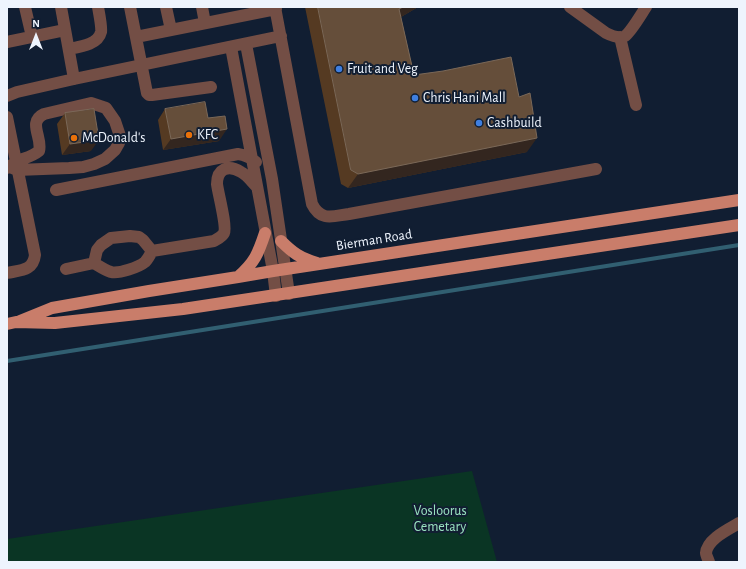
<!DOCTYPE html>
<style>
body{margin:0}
#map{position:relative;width:746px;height:569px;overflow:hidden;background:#111e32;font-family:"Alegreya Sans",sans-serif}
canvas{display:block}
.frame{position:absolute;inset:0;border:8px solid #eef4fd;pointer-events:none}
.north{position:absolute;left:16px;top:16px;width:40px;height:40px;-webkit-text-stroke:3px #111e32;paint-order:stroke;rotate:0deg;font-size:11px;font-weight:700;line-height:16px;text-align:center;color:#eef4fd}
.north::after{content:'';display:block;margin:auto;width:14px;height:18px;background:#eef4fd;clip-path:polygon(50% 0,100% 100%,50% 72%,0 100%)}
</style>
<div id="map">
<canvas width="746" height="569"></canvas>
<div class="frame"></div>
<div class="north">N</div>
</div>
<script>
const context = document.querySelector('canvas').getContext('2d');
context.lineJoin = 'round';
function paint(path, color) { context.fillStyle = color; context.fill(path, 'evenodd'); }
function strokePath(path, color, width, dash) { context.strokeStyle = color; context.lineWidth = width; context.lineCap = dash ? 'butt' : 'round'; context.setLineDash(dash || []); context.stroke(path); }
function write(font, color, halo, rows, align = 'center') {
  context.font = font + ' "Alegreya Sans",sans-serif'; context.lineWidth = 4; context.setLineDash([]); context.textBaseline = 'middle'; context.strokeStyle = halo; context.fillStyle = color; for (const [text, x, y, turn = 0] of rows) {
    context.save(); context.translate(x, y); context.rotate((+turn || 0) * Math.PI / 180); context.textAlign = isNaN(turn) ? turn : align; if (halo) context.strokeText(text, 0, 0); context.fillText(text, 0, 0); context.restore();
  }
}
paint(new Path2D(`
 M 472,471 L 497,562 L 7,562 L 7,539 Z`), '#0a3524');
strokePath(new Path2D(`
 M 7,361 L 739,245`), '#315f71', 4);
strokePath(new Path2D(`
 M 25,7 L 32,37
 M 61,7 L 74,79
 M 130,7 L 147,93 L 149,95 L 152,95 L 211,87
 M 166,7 L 171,30
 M 202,7 L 205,23
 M 275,7 L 312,204 C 321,222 333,216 349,214 L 596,169
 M 570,7 L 606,33 C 612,36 619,39 625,36 C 631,32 642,13 646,7
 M 136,37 L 276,9
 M 620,37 L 636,105
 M 7,42 L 65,30
 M 246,44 L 272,179 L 289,294
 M 231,47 L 273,271 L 276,296
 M 69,49 C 79,47 98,45 101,32 C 102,27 99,13 98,7
 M 7,96 L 17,92 L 74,79 L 281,36
 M 7,117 L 35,255 C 33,271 21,270 7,273
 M 7,168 C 11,166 14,163 18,161 C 25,158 33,156 39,151 C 43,138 27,122 44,114 L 91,103 L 106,108 L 115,121 L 120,136 L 119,143 L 115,150 L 105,159 L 94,164 L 83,167 L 69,168 L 17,170 L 10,167
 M 56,190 L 238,154 C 246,155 250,157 256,162
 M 94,263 C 99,266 105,270 111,272 C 119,274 139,267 145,262 C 148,259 150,255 152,251
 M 66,269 L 94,263 L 97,250 L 101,245 L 111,238 L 130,236 L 139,237 L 143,240 L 152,251 L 214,241 C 217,239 222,237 224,233 C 227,226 218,193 217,184 C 217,169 228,164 241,172 C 247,175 252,182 257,187
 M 709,562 C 708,559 706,555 706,553 C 707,539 729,529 739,523`), '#734e45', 12);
strokePath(new Path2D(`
 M 281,241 C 293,253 300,258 317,263
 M 238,277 C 255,262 258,254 265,233
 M 20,321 L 52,308 L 149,291 L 238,277 L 273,271 L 739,200
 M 7,324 L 16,322 L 55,323 L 183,309 L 739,225`), '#c97d6a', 12);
paint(new Path2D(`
 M 305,7 L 418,7 L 401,17 L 414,75 L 527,152 L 348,188 L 341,184 Z
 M 165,109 L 208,118 L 219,141 L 163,150 L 158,120 Z
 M 65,113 L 91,151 L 62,155 L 57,124 Z`), '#553a22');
paint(new Path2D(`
 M 403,7 L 418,7 L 389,24 L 399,9 Z
 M 227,129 L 219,141 L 163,150 L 171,139 Z
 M 537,138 L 527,152 L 348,188 L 358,174 Z
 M 99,140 L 91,151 L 62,155 L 70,144 Z`), '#33261f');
const building = new Path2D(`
 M 318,7 L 403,7 L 399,9 L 414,75 L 443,71 L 511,57 L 519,97 L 530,93 L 537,138 L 358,174 L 351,170 Z
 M 205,102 L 208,118 L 225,116 L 227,129 L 171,139 L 165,109 Z
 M 94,109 L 99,140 L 70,144 L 65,113 Z`);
paint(building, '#654e3a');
strokePath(building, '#7a6858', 1);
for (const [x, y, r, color] of [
 [339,69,4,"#3f7fe0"],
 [415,98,4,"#3f7fe0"],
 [479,123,4,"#3f7fe0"],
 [189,135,4,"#e8710a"],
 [74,138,4,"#e8710a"]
]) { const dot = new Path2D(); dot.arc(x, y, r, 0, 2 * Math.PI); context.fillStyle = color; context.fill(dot); strokePath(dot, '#111e32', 1.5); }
write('14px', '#eef4fd', '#111e32', [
 ["Fruit and Veg",347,69],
 ["Chris Hani Mall",423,98],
 ["Cashbuild",487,123],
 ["KFC",197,135],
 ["McDonald's",82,138]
], 'left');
write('14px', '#eef4fd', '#111e32', [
 ["Bierman Road",374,240,-9]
]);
write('14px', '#9ae3c0', '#111e32', [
 ["Vosloorus",440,511],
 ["Cemetary",440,527]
]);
</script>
